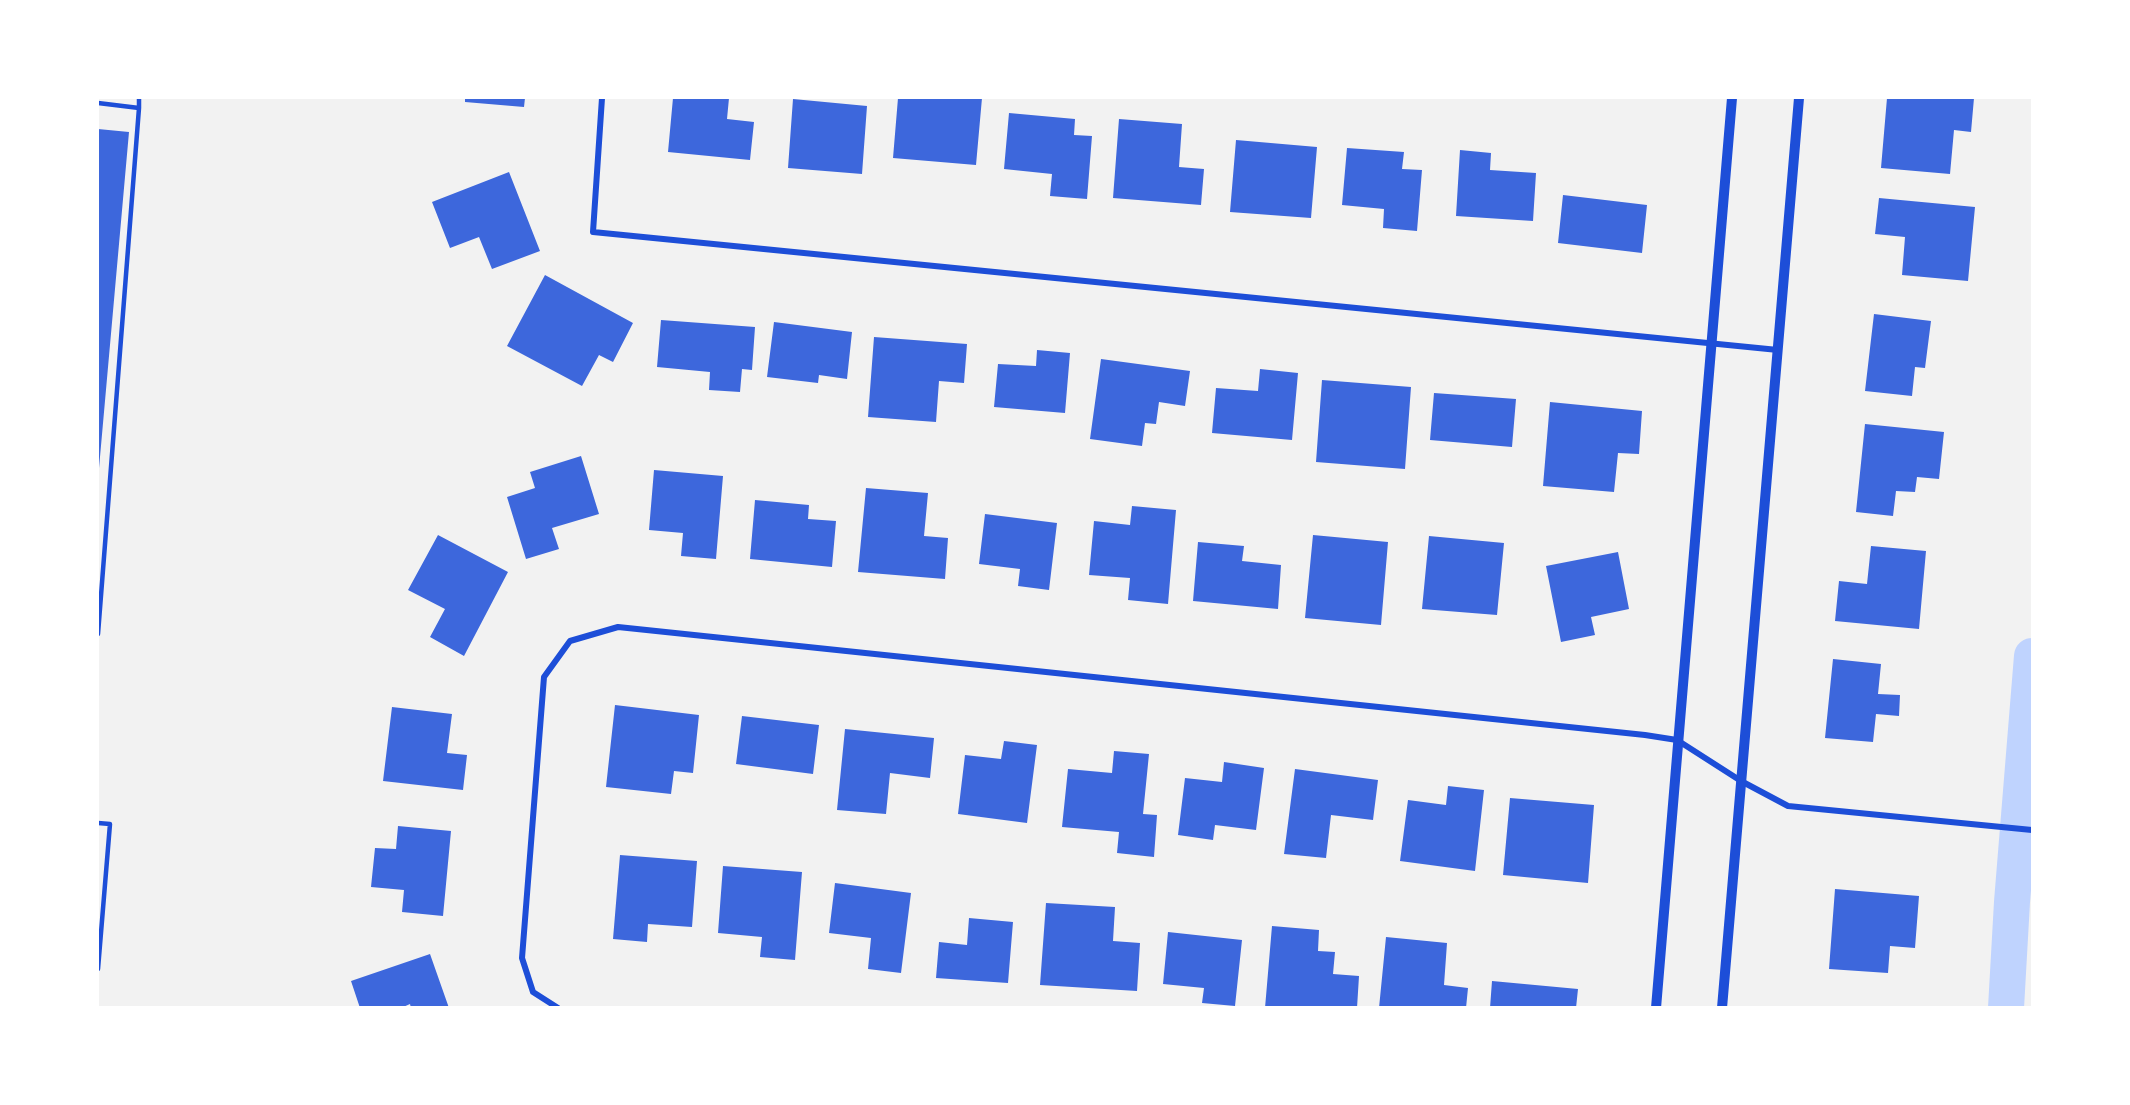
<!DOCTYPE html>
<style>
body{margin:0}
#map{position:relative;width:2130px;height:1105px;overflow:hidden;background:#f2f2f2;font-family:Raleway,sans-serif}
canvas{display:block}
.frame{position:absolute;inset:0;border:99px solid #fff;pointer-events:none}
</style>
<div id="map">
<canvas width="2130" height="1105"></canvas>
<div class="frame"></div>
</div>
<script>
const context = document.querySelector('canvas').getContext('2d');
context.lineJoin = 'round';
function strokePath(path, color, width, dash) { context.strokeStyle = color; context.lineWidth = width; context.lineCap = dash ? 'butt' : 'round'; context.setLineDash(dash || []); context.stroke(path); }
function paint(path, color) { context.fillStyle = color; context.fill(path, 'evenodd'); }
strokePath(new Path2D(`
 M 2006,1008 L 2012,902 L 2032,656`), '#bfd3fe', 36);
paint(new Path2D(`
 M 465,98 L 525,98 L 524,107 L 465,102 Z
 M 673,98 L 729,98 L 727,119 L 754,122 L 750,160 L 668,152 Z
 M 898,98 L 982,98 L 976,165 L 893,158 Z
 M 1887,98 L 1974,98 L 1971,132 L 1954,130 L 1950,174 L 1881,168 Z
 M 793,99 L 867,106 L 862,174 L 788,168 Z
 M 1009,113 L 1075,119 L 1074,135 L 1092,136 L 1087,199 L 1050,196 L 1052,174 L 1004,169 Z
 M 1119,119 L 1182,124 L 1179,167 L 1204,169 L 1201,205 L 1113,198 Z
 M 98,129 L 129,132 L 99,468 L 98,468 Z
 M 1236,140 L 1317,147 L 1311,218 L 1230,212 Z
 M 1347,148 L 1404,152 L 1402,169 L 1422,170 L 1417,231 L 1383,228 L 1384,209 L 1342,205 Z
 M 1460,150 L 1491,153 L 1490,170 L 1536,173 L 1533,221 L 1456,216 Z
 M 509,172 L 540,251 L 492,269 L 479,237 L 450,248 L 432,202 Z
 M 1563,195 L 1647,205 L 1642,253 L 1558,243 Z
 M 1879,198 L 1975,207 L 1968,281 L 1902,275 L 1905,237 L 1875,234 Z
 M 545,275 L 633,323 L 613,362 L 599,355 L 582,386 L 507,346 Z
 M 1874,314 L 1931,321 L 1925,368 L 1915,367 L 1912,396 L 1865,391 Z
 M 661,320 L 755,327 L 752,370 L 742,369 L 740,392 L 709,390 L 710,372 L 657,367 Z
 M 774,322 L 852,332 L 847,379 L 819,375 L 818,383 L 767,377 Z
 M 874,337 L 967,344 L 964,383 L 939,381 L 936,422 L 868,417 Z
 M 1037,350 L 1070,353 L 1065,413 L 994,407 L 998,364 L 1036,366 Z
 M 1101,359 L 1190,371 L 1185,406 L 1159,402 L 1156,424 L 1145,423 L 1142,446 L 1090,439 Z
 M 1260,369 L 1298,373 L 1292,440 L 1212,433 L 1216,388 L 1258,391 Z
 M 1322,380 L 1411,387 L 1405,469 L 1316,462 Z
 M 1434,393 L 1516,399 L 1512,447 L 1430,440 Z
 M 1550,402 L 1642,411 L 1639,454 L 1618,453 L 1614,492 L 1543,486 Z
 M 1865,424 L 1944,432 L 1939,479 L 1917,477 L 1915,492 L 1896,491 L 1893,516 L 1856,512 Z
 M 581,456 L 599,514 L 552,528 L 559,549 L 526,559 L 507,497 L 535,488 L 530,472 Z
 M 654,470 L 723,476 L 716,559 L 681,556 L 683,533 L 649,530 Z
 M 866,488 L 928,493 L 924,536 L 948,538 L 945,579 L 858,572 Z
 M 755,500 L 809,505 L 808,519 L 836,521 L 832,567 L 750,559 Z
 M 1132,506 L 1176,510 L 1168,604 L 1128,600 L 1130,578 L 1089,575 L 1094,521 L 1130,525 Z
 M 985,514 L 1057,523 L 1049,590 L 1018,586 L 1020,569 L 979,564 Z
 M 438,535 L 508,572 L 464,656 L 430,637 L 445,609 L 408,590 Z
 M 1313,535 L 1388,542 L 1381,625 L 1305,618 Z
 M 1429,536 L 1504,543 L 1497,615 L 1422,609 Z
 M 1198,542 L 1244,546 L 1242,561 L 1281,565 L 1278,609 L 1193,601 Z
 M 1871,546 L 1926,551 L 1919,629 L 1835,621 L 1839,581 L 1867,584 Z
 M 1618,552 L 1629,609 L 1591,617 L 1595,635 L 1561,642 L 1546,566 Z
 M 1833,659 L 1881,664 L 1878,694 L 1900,695 L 1899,716 L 1876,714 L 1873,742 L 1825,738 Z
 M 615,705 L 699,715 L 693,773 L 674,771 L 671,794 L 606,787 Z
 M 392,707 L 452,714 L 447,753 L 467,755 L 463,790 L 383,781 Z
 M 742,716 L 819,725 L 813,774 L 736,764 Z
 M 845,729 L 934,738 L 930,778 L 890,773 L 886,814 L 837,810 Z
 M 1004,741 L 1037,745 L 1027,823 L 958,814 L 965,755 L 1001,759 Z
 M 1114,751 L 1149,754 L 1143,814 L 1157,815 L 1154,857 L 1117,853 L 1119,832 L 1062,827 L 1068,769 L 1112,773 Z
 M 1224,762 L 1264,768 L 1256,830 L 1215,825 L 1213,840 L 1178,835 L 1185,778 L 1222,782 Z
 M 1295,769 L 1378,780 L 1373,820 L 1331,815 L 1326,858 L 1284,854 Z
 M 1448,786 L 1484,790 L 1475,871 L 1400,861 L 1408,800 L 1446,805 Z
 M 1510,798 L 1594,805 L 1588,883 L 1503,875 Z
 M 398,826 L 451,831 L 443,916 L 402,912 L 404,890 L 371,887 L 375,848 L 396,849 Z
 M 620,855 L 697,861 L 692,927 L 648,924 L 647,942 L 613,939 Z
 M 723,866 L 802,872 L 795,960 L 760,957 L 762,937 L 718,933 Z
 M 835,883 L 911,893 L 901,973 L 868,969 L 871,938 L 829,933 Z
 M 1835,889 L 1919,896 L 1915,948 L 1890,946 L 1888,973 L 1829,969 Z
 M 1046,903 L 1115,907 L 1113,941 L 1140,943 L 1137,991 L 1040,985 Z
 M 969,918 L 1013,922 L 1008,983 L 936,978 L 939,942 L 967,945 Z
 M 1272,926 L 1319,930 L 1318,951 L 1335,952 L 1333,974 L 1359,976 L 1357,1008 L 1265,1008 Z
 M 1168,932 L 1242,940 L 1235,1006 L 1202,1003 L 1204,988 L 1163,984 Z
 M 1386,937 L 1447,943 L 1444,985 L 1468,988 L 1466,1008 L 1379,1008 Z
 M 430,954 L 449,1008 L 411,1008 L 410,1004 L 401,1008 L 360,1008 L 351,981 Z
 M 1492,981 L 1578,989 L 1576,1008 L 1490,1008 Z`), '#3d67dc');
strokePath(new Path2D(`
 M 98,103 L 139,108 L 139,98
 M 98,634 L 139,108
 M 98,823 L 110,824 L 98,969`), '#1d4ed8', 4.5);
strokePath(new Path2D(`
 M 602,98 L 593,232 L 1778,350
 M 558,1008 L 533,992 L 522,958 L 544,677 L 570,641 L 618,627 L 1645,735 L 1677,740 L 1741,781 L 1788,806 L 2032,830`), '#1d4ed8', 6);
strokePath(new Path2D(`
 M 1656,1008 L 1732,98
 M 1722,1008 L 1799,98`), '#1d4ed8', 10);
</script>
